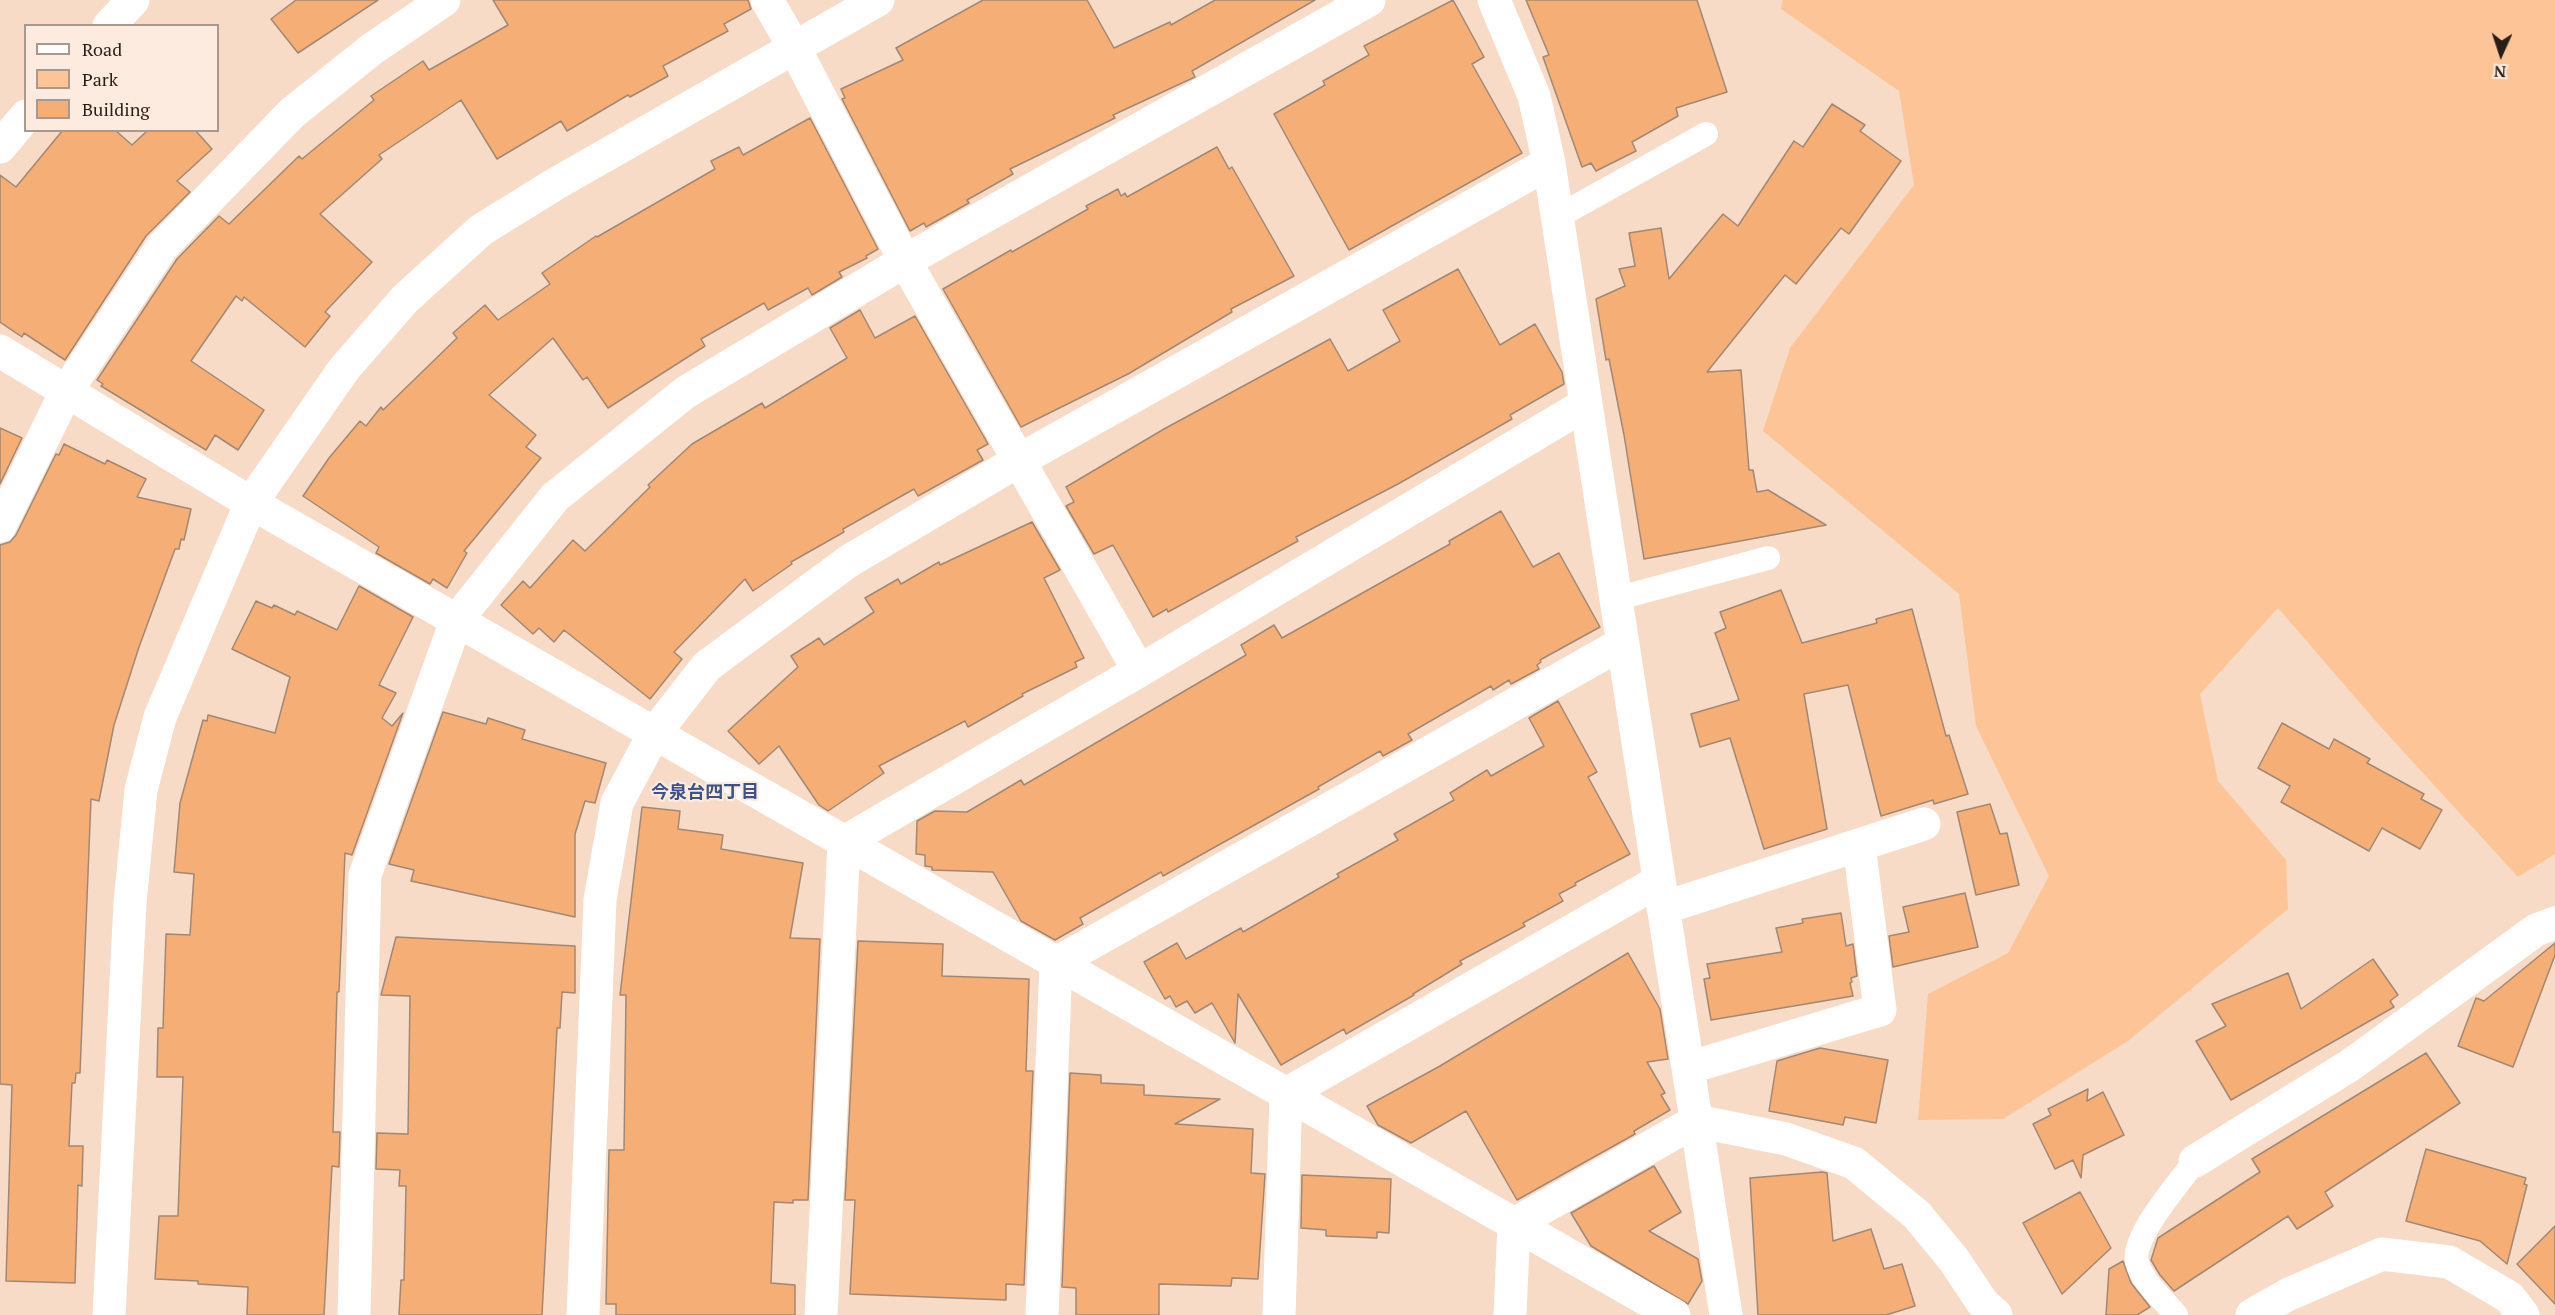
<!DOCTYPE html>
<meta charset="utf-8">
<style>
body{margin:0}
#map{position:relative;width:2555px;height:1315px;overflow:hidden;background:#f7dbc6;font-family:"PT Serif",serif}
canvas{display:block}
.legend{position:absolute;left:24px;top:24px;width:195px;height:108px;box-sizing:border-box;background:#fcebde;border:2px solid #a7998e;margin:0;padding:8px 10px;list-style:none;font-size:18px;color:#281e16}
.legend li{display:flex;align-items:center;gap:12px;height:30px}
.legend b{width:30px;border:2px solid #a7998e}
.north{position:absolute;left:2471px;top:24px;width:60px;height:60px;-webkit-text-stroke:4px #fcebde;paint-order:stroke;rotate:183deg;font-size:16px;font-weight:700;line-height:24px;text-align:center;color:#281e16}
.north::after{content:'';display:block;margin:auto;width:21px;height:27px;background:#281e16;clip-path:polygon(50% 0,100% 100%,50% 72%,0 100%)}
</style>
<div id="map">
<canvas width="2555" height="1315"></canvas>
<ul class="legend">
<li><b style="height:8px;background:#fff"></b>Road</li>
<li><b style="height:16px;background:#fdc498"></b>Park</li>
<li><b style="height:16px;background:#f5ae75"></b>Building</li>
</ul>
<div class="north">N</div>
</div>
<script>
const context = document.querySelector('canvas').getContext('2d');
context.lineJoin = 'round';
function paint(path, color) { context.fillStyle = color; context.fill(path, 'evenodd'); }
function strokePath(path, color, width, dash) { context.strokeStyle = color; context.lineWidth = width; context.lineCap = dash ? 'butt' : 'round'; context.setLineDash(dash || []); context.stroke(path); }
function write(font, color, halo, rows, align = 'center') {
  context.font = font + ' "PT Serif","Noto Sans JP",serif'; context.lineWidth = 4.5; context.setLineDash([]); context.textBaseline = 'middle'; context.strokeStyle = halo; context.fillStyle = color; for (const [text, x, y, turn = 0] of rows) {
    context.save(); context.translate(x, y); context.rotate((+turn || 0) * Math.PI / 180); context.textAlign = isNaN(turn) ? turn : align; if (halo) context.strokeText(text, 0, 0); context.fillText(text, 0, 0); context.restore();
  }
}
paint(new Path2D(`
 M 1783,0 L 2555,0 L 2555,854 L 2518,877 L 2380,726 L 2278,608 L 2200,694 L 2218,781 L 2286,860 L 2288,909 L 2128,1041 L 2003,1119 L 1918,1120 L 1928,994 L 2008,953 L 2049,876 L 1976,726 L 1959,594 L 1763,431 L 1790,348 L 1914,185 L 1899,91 L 1781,9 Z`), '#fdc498');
const building = new Path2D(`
 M 296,0 L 378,0 L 298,53 L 271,19 Z
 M 493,0 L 748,0 L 751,9 L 724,24 L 728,31 L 663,66 L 668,76 L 630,97 L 628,95 L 567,131 L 561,121 L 497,159 L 461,100 L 379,155 L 382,159 L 320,214 L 372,262 L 325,312 L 330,316 L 305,347 L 244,297 L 242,301 L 236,296 L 191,361 L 264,410 L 238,450 L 215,435 L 206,450 L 101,386 L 103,384 L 97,380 L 177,259 L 219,216 L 229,224 L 299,156 L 302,159 L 374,100 L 371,96 L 423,61 L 429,70 L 508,25 Z
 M 983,0 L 1087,0 L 1114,48 L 1170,22 L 1171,25 L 1215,0 L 1315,0 L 1192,71 L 1195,77 L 1113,115 L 1115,118 L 1010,169 L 1013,174 L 967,200 L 969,203 L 926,227 L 924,223 L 910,231 L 842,99 L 845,98 L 841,89 L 903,60 L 896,48 Z
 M 1453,0 L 1484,57 L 1472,64 L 1522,153 L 1349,250 L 1274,114 L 1325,85 L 1323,81 L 1369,55 L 1364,46 Z
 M 1526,0 L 1697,0 L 1727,92 L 1676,108 L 1678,116 L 1632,142 L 1636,151 L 1596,171 L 1591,163 L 1582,167 L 1543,57 L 1549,55 Z
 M 1832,104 L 1865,125 L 1860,131 L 1901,161 L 1849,234 L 1841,228 L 1796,284 L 1785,275 L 1707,372 L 1741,370 L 1749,470 L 1753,470 L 1757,492 L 1768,490 L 1826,525 L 1644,559 L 1624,435 L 1609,359 L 1606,360 L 1596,299 L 1625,286 L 1619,269 L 1635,266 L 1629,233 L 1661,228 L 1669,279 L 1723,214 L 1738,226 L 1794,141 L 1803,147 Z
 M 810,118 L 878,249 L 866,256 L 867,258 L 839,272 L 842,277 L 812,295 L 808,288 L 768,310 L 764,303 L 701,339 L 705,346 L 608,408 L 587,377 L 583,380 L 553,338 L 489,395 L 536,435 L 526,447 L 541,458 L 464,551 L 467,553 L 447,588 L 433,579 L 430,584 L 376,553 L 379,547 L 303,496 L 329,458 L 360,421 L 366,426 L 381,407 L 383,410 L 457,338 L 453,333 L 485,305 L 498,320 L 550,284 L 542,273 L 596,236 L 597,237 L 715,169 L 711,161 L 739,147 L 743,155 Z
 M 63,130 L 115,130 L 132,145 L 148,130 L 195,130 L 212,149 L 177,181 L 190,192 L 146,236 L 65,360 L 24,333 L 22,337 L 0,322 L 0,175 L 16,187 Z
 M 1217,147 L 1229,169 L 1232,167 L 1294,276 L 1231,309 L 1232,312 L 1128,374 L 1021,427 L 943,289 L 1011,250 L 1012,252 L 1088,209 L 1086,206 L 1118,189 L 1121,196 L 1125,193 L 1127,197 Z
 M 1458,269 L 1500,345 L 1535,324 L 1562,372 L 1564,384 L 1510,415 L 1512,419 L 1398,484 L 1296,537 L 1298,541 L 1168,612 L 1167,609 L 1153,617 L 1113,545 L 1094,554 L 1066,506 L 1074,502 L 1066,487 L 1164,429 L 1330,339 L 1348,371 L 1400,341 L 1383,310 Z
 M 860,310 L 875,338 L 915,316 L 988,444 L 977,450 L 983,460 L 918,496 L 914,489 L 843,529 L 844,532 L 791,562 L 792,564 L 753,591 L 745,579 L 674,652 L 682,659 L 650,699 L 564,630 L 554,642 L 539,628 L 533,634 L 501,605 L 523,581 L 530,588 L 573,540 L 585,551 L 650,487 L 648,485 L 692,444 L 762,403 L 765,408 L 847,358 L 830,328 Z
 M 0,428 L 22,438 L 0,484 Z
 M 64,444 L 105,464 L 107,460 L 146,479 L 137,497 L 191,509 L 184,540 L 181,539 L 179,549 L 175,549 L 139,647 L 114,725 L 99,801 L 91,799 L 80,1073 L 76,1073 L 75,1083 L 72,1083 L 69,1146 L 83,1146 L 82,1186 L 78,1185 L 75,1283 L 6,1281 L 12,1085 L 0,1084 L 0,545 L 10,542 L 16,535 L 56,454 L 59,455 Z
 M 1501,511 L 1533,567 L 1559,553 L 1600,627 L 1540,660 L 1541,662 L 1537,665 L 1539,669 L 1511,684 L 1509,680 L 1493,690 L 1491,686 L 1408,734 L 1412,740 L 1383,756 L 1380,751 L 1318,787 L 1319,789 L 1163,876 L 1161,872 L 1080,918 L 1083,924 L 1055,940 L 1021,921 L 993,872 L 932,870 L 932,867 L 925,866 L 925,855 L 916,854 L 917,821 L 935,811 L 967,812 L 1021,780 L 1024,785 L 1246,655 L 1241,645 L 1274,625 L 1282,638 L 1450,544 L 1449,541 Z
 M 1032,522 L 1060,570 L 1044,578 L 1084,658 L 1075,662 L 1077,667 L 1022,694 L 1023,696 L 968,727 L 965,721 L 879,766 L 884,773 L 828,811 L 819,805 L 779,746 L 759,764 L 728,731 L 798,667 L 791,656 L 819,638 L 824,645 L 874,612 L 865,598 L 898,579 L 901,584 L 939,562 L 940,565 Z
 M 359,586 L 413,617 L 379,685 L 396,693 L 382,718 L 392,726 L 403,713 L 352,855 L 345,853 L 339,992 L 337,992 L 333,1132 L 340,1132 L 339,1167 L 332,1166 L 324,1315 L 247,1315 L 248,1287 L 198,1284 L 198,1281 L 155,1279 L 159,1216 L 178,1216 L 183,1077 L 157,1077 L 158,1028 L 163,1028 L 166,934 L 190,935 L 194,874 L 174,872 L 180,803 L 203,720 L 207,721 L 208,715 L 275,733 L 290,677 L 232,649 L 256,601 L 272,608 L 274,605 L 295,615 L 297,611 L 337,630 Z
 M 1781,590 L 1802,643 L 1877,623 L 1876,619 L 1912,609 L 1946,736 L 1949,735 L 1968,794 L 1934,804 L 1933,800 L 1881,816 L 1848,685 L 1804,694 L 1827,829 L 1764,849 L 1730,738 L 1700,747 L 1691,714 L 1739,700 L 1715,633 L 1726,628 L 1720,612 Z
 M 1558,701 L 1597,772 L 1588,777 L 1630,854 L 1575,883 L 1576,885 L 1559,894 L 1563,901 L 1523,923 L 1525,926 L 1460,961 L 1462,964 L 1413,994 L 1414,995 L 1346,1034 L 1344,1029 L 1281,1065 L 1238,994 L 1235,1043 L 1212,1003 L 1195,1013 L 1187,1001 L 1176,1007 L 1170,996 L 1165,999 L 1144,962 L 1177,943 L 1186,959 L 1241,928 L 1243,932 L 1339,877 L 1337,874 L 1398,840 L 1394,834 L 1454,800 L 1450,793 L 1487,770 L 1491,776 L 1544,746 L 1529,718 Z
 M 443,712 L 486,724 L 488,718 L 525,730 L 522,739 L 606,763 L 595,803 L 585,801 L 575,834 L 575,917 L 411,881 L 414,870 L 389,864 Z
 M 2282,723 L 2329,749 L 2334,739 L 2370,759 L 2367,763 L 2424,794 L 2421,799 L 2442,810 L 2420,849 L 2382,828 L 2369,851 L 2281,802 L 2290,786 L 2258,768 Z
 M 1990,804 L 2000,834 L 2007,833 L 2019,885 L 1976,895 L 1957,812 Z
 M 642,807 L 680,811 L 678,829 L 723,835 L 721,849 L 803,863 L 790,938 L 820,939 L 808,1200 L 793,1200 L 793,1203 L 774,1202 L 771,1283 L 795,1285 L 795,1315 L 616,1315 L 616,1304 L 606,1304 L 609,1150 L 624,1150 L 626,995 L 620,995 Z
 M 1965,893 L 1978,947 L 1893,967 L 1889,936 L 1909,932 L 1903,907 Z
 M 1841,913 L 1846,946 L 1853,944 L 1857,976 L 1851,978 L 1852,982 L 1850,983 L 1853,996 L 1711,1020 L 1704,979 L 1710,978 L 1707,964 L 1782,952 L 1776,928 L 1803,923 L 1802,919 Z
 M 396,937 L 575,946 L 575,993 L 562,992 L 560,1028 L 557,1028 L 542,1315 L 399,1315 L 401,1280 L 404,1280 L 406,1186 L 399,1186 L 400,1170 L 376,1169 L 377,1133 L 408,1134 L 410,996 L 381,995 Z
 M 858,941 L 943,944 L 942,976 L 1029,979 L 1026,1071 L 1033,1071 L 1024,1285 L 1006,1284 L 1006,1300 L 850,1294 L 855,1200 L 845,1200 Z
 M 2555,943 L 2555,955 L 2513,1067 L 2458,1046 L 2476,998 L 2484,1001 Z
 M 1628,953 L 1660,1009 L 1668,1059 L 1647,1062 L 1665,1093 L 1661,1095 L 1670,1110 L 1634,1131 L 1635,1134 L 1517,1200 L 1466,1111 L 1411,1143 L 1378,1125 L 1367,1106 L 1440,1066 Z
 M 2373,959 L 2398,995 L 2390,1001 L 2394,1007 L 2231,1100 L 2196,1041 L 2226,1026 L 2212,1004 L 2288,973 L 2301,1009 Z
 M 1820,1048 L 1888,1060 L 1876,1123 L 1845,1117 L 1843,1125 L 1769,1111 L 1777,1061 Z
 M 2426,1053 L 2460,1103 L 2325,1192 L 2333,1206 L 2297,1229 L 2288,1216 L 2174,1291 L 2160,1275 L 2151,1260 L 2158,1238 L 2260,1172 L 2252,1159 Z
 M 1070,1073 L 1101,1075 L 1101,1083 L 1144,1085 L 1144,1095 L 1220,1099 L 1175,1124 L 1253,1129 L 1251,1173 L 1265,1174 L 1258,1279 L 1232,1278 L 1231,1286 L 1159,1284 L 1159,1315 L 1076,1315 L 1076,1288 L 1062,1287 Z
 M 2088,1089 L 2087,1101 L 2103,1092 L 2124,1135 L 2083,1155 L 2081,1178 L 2073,1160 L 2055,1169 L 2033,1124 L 2051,1115 L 2048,1109 Z
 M 2426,1149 L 2526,1178 L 2524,1184 L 2527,1185 L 2507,1264 L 2480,1241 L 2406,1221 Z
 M 1654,1166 L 1681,1212 L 1649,1231 L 1698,1259 L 1702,1281 L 1688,1304 L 1591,1246 L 1571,1213 Z
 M 1822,1172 L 1827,1173 L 1833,1241 L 1871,1229 L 1884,1269 L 1902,1264 L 1915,1306 L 1886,1315 L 1758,1315 L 1750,1178 Z
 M 1302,1175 L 1391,1179 L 1389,1233 L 1377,1232 L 1377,1238 L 1326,1236 L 1326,1230 L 1301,1228 Z
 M 2080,1192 L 2111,1248 L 2062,1294 L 2023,1223 Z
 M 2555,1226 L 2555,1304 L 2517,1264 Z
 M 2123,1261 L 2131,1283 L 2150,1307 L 2137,1315 L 2106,1315 L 2109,1269 Z`);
paint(building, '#f5ae75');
strokePath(building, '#a28874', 1.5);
strokePath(new Path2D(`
 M 1557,217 L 1706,134
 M 1615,599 L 1768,558
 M 2176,1315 C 2164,1300 2142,1282 2137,1262 C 2131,1237 2180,1182 2195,1161`), '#fff', 24);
strokePath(new Path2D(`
 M 767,0 L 794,47 L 905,261 L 1139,671
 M 1494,0 L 1534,96 L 1549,163 L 1726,1315
 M 109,26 L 133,0
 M 0,147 L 26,116
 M 0,351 L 251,503 L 1674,1315
 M 0,526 L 66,392 L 162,247 L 292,113 L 372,49 L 444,0
 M 1663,908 L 1924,824
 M 1688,1068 L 1880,1010 L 1859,845
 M 2195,1161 L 2349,1066 L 2536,930 L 2555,923
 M 354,1315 L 365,875 L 456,621 L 555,497 L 686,392 L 905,261 L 1369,0
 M 583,1315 L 600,900 L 617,803 L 654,734 L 707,666 L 849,561 L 1018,461 L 1549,163
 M 821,1315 L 844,842 L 1139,671 L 1586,404
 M 1042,1315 L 1056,963 L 1623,643
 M 1279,1315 L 1286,1094 L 1659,881
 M 1510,1315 L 1514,1224 L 1696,1121 L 1786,1139 L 1854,1163 L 1917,1215 L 1954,1260 L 1982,1302 L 1996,1315
 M 2252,1315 L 2287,1295 L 2382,1254 L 2449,1262 L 2509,1297 L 2523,1315`), '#fff', 33);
strokePath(new Path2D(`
 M 109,1315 L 130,903 L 141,790 L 160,717 L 251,503 L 344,369 L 405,299 L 481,230 L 557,183 L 878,0`), '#fff', 33);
write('bold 18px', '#3c528c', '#fcebde', [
 ["今泉台四丁目",705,793]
]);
</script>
